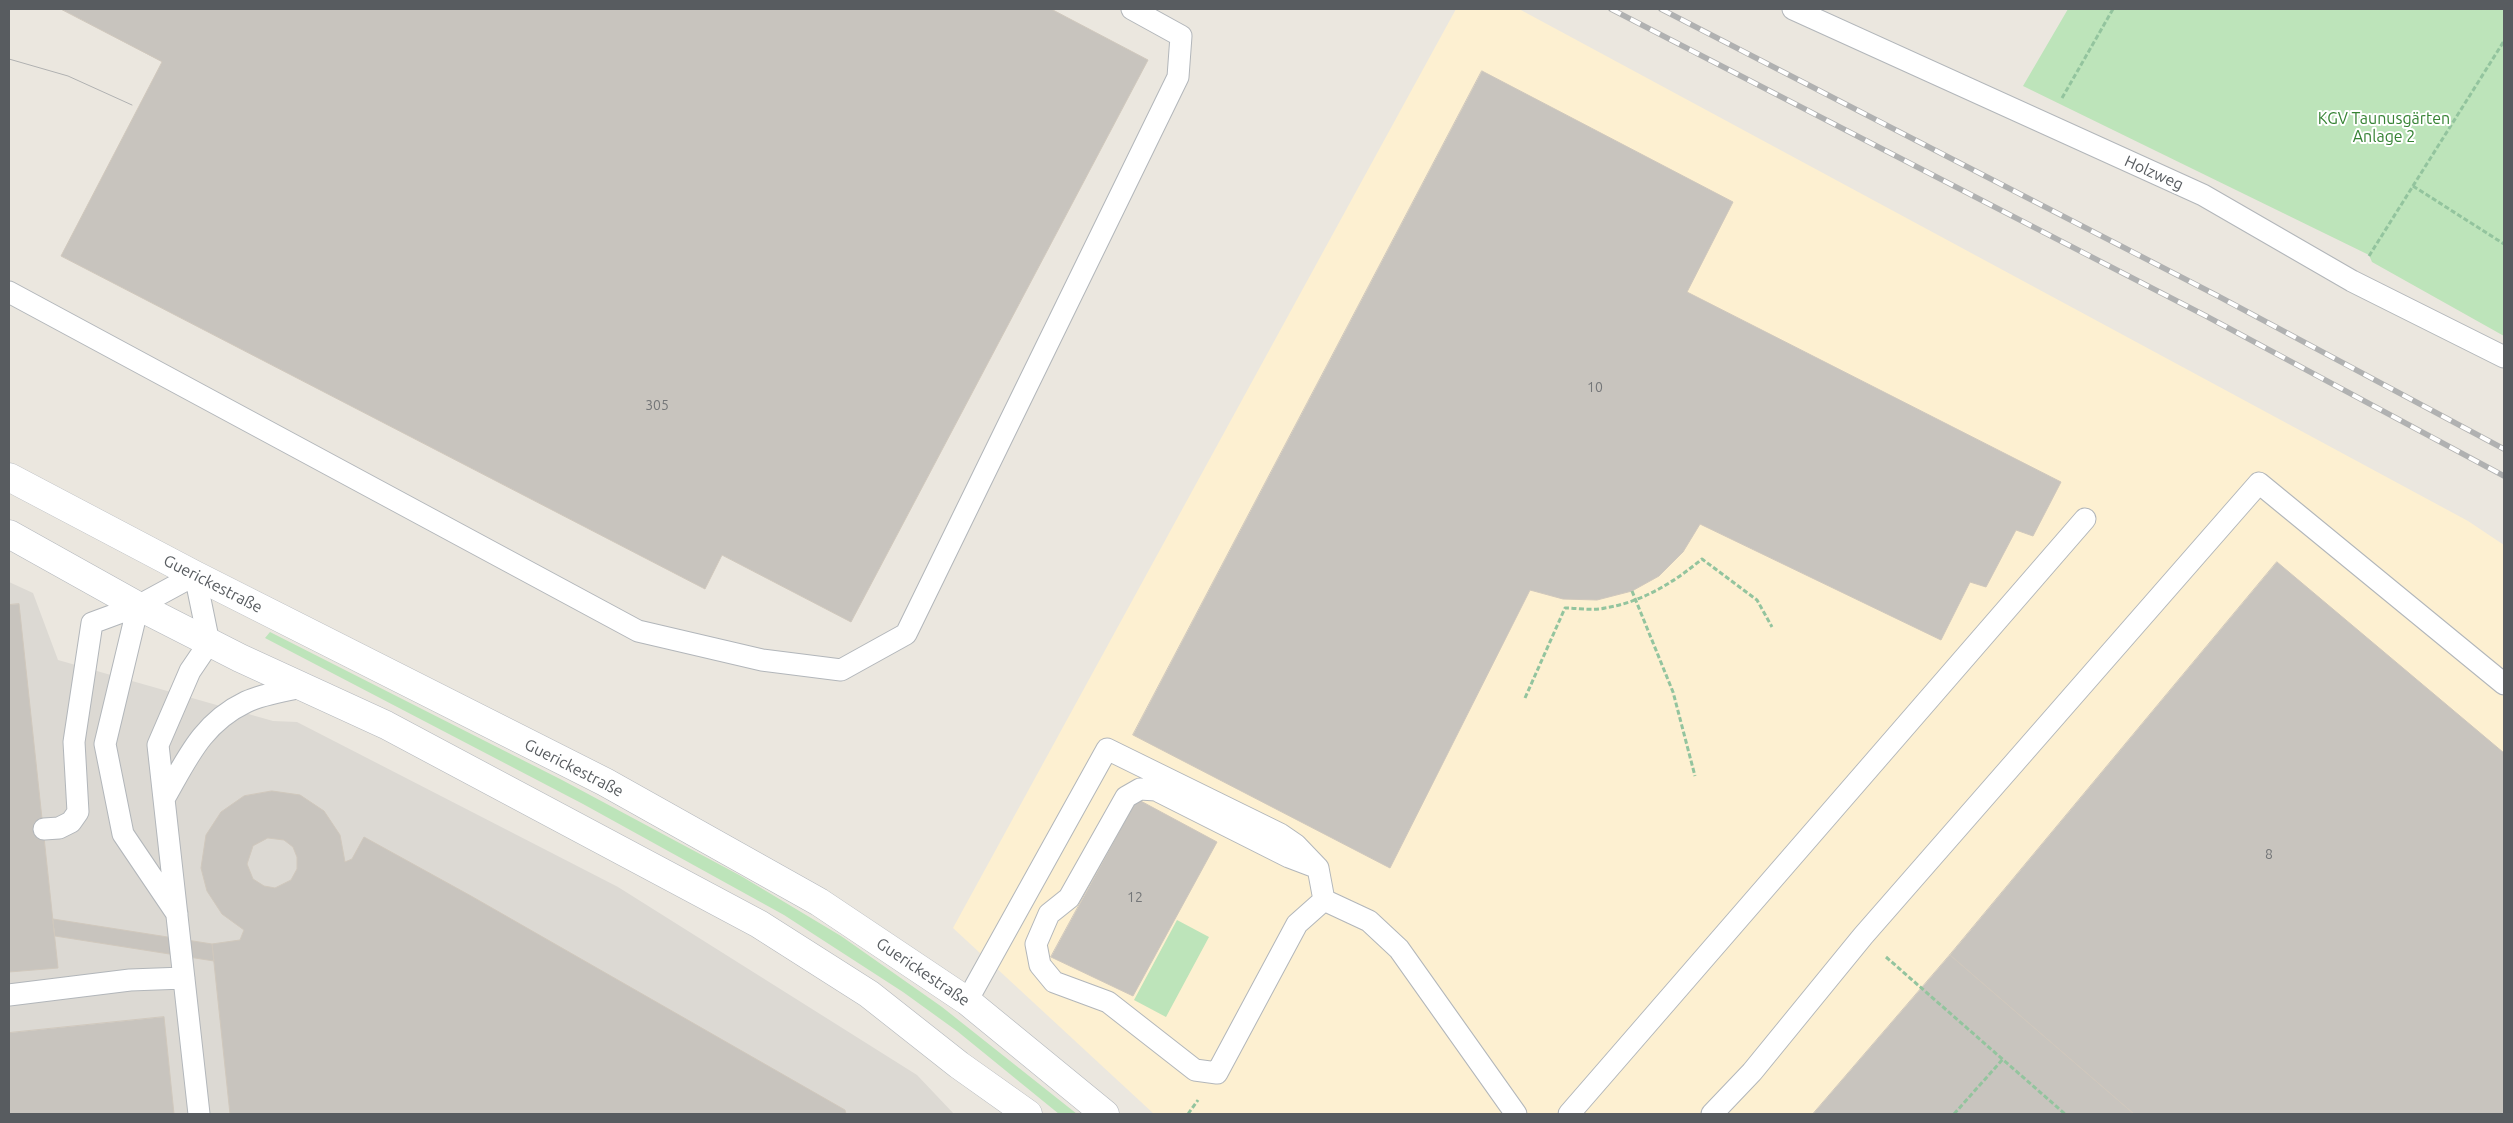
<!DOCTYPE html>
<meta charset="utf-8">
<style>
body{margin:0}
#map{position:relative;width:2513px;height:1123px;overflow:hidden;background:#ebe7df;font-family:Ubuntu,sans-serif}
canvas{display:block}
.frame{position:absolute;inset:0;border:10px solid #585c60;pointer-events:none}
</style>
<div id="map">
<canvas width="2513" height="1123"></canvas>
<div class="frame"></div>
</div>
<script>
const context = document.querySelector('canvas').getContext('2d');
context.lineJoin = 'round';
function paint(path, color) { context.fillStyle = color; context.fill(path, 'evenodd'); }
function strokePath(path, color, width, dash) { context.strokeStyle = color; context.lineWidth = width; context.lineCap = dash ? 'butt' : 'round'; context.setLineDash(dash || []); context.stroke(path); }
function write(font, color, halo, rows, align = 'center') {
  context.font = font + ' Ubuntu,sans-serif'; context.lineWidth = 4; context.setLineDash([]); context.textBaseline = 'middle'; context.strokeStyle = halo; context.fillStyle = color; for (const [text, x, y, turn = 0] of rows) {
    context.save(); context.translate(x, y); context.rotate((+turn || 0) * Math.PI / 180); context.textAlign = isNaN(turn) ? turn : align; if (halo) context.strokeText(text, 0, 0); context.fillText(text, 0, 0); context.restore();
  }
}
paint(new Path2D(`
 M 1456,9 L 1519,9 L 2468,521 L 2504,545 L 2504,1114 L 1154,1114 L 953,928 Z`), '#fdf0d1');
paint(new Path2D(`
 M 9,582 L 33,593 L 58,660 L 273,721 L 297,722 L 618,887 L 917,1075 L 954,1114 L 9,1114 Z`), '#dcd9d3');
paint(new Path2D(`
 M 2068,9 L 2504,9 L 2504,336 L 2372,262 L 2369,255 L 2023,86 Z
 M 270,632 L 562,780 L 741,876 L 841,936 L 942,1007 L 1077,1114 L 1059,1114 L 957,1031 L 903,992 L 784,915 L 583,804 L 265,638 Z
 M 1177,920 L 1209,937 L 1166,1017 L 1134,1000 Z`), '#bde4ba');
const building = new Path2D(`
 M 61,9 L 1051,9 L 1148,60 L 851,622 L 722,555 L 705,589 L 61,256 L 162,62 Z
 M 1482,71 L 1733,202 L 1687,292 L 2061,482 L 2033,536 L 2016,530 L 1986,587 L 1970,582 L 1941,640 L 1700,524 L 1683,552 L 1659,576 L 1632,591 L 1597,600 L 1563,599 L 1530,590 L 1390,868 L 1133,735 Z
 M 2277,562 L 2504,753 L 2504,1114 L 2134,1114 L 1950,955 Z
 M 19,604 L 58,968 L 9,972 L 9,605 Z
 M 272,791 L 300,795 L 324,811 L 340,835 L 345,862 L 352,859 L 364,837 L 471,896 L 845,1110 L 846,1114 L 230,1114 L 212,944 L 240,940 L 244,930 L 222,914 L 207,891 L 201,868 L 206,835 L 221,812 L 244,796 ZM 268,838 L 284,840 L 293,847 L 297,857 L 297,869 L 291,880 L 275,888 L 264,886 L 253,879 L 247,864 L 253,846 Z
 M 1137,799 L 1217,842 L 1133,996 L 1051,957 Z
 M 53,919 L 212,944 L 214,961 L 55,936 Z
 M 1950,955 L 2134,1114 L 1813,1114 Z
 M 164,1017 L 174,1114 L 9,1114 L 9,1033 Z`);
paint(building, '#c8c4be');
strokePath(building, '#d0c8bd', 1);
const service = new Path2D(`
 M 1793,9 L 2203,195 L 2352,281 L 2504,357
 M 9,292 L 638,631 L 762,660 L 841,670 L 906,634 L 1178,77 L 1181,36 L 1132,9
 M 164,799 C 187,759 202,723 246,702 C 263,694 284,691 302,687
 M 44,829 L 59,828 L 71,822 L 78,812 L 74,742 L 92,623 L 138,606
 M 1318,868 L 1289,857 L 1156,790 L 1140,789 L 1126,797 L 1069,898 L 1049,914 L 1036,944 L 1040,965 L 1054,982 L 1108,1002 L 1195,1070 L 1217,1073 L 1297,924 L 1324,900 L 1369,921 L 1399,949 L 1516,1114
 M 177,914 L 123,834 L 105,744 L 138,606 L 195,575 L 209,643 L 190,671 L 158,745 L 199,1114
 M 9,995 L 130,980 L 184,978
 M 967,1001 L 1107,749 L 1280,834 L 1296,845 L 1318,868 L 1324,900
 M 1569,1114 L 2085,519
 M 1712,1114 L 1752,1072 L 1863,936 L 2259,483 L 2504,684`);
const secondary = new Path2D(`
 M 9,477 L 195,575 L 605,782 L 819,902 L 967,1001 L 1105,1114
 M 9,534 L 138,606 L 240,658 L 386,725 L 759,924 L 869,994 L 959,1065 L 1028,1114`);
strokePath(service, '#b2b6ba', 23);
strokePath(secondary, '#b3b7bc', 29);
strokePath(new Path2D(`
 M 2062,98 L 2113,9
 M 2413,186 L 2504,244
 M 2369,256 L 2504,41
 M 1632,591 L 1673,692 L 1695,776
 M 1525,698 L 1565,608 C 1578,608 1592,611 1605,608 C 1642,602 1673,583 1702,559 L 1757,600 L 1772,627
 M 1886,957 L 2065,1114
 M 1188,1114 L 1198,1100
 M 1954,1114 L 2003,1059`), '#93c49e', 3, [5, 2.5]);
strokePath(service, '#fff', 21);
strokePath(secondary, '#fff', 28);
strokePath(new Path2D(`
 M 9,59 L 68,76 L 132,105`), '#b0b1b1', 1);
const rail = new Path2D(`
 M 1611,9 L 2206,316 L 2504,476
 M 1661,9 L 2216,295 L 2504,449`);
strokePath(rail, '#b0b1b1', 5.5);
strokePath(rail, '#fff', 4, [11]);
write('14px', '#747678', null, [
 ["10",1595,387],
 ["305",657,405],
 ["8",2269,854],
 ["12",1135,897]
]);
write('16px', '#368334', '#fff', [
 ["KGV Taunusgärten",2384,119],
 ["Anlage 2",2384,137]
]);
write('16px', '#585c60', '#fff', [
 ["Holzweg",2154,173,24],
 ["Guerickestraße",213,584,27],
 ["Guerickestraße",574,768,27],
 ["Guerickestraße",923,972,34]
]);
</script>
